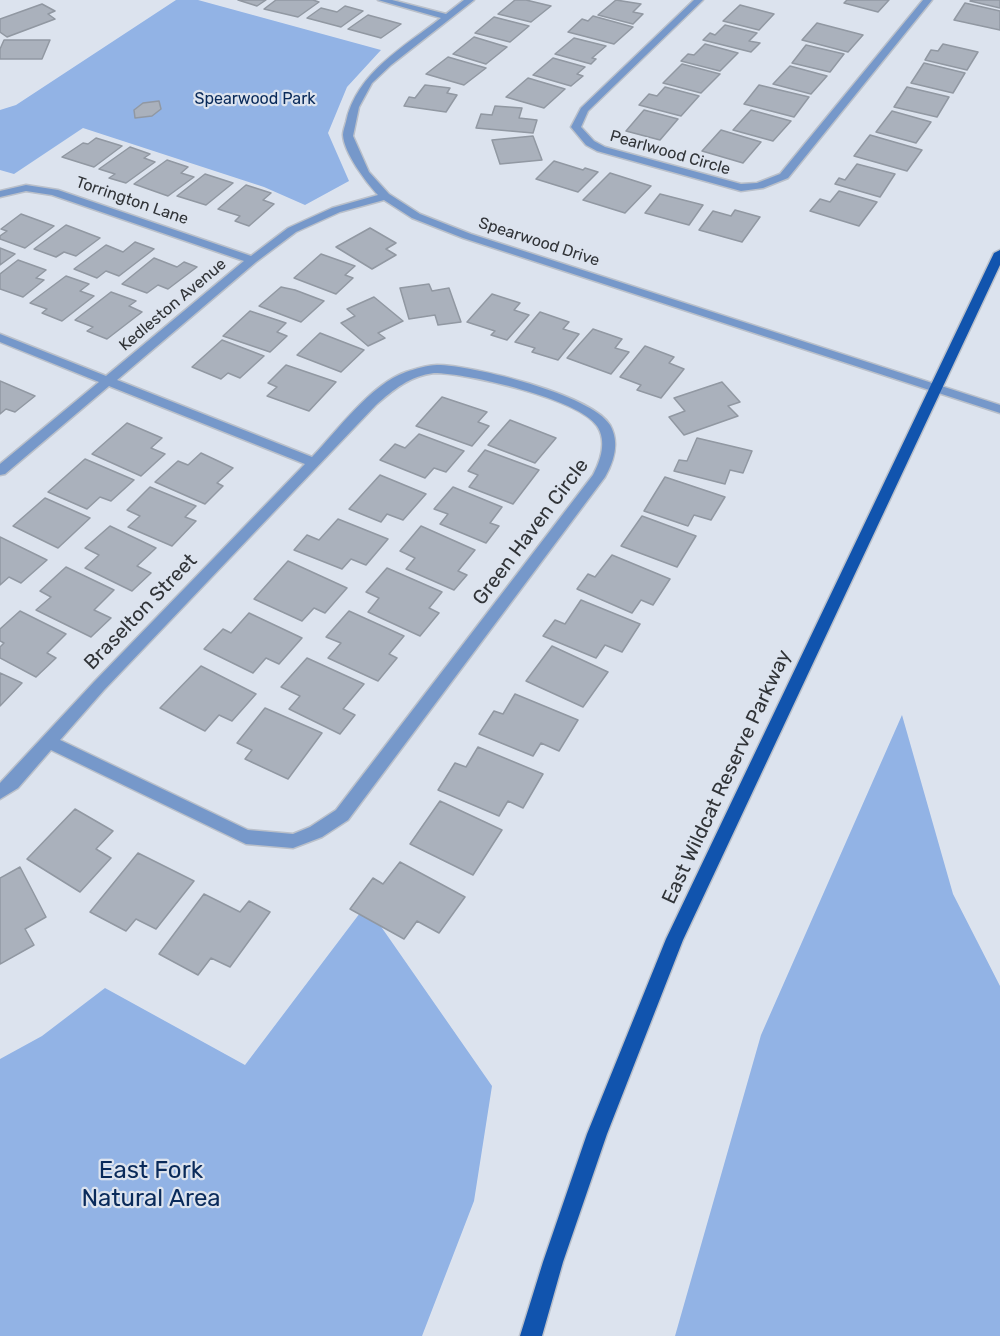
<!DOCTYPE html>
<style>
body{margin:0}
canvas{display:block;background:#dce3ee}
</style>
<canvas width="1000" height="1336"></canvas>
<script>
const context = document.querySelector('canvas').getContext('2d');
context.lineJoin = 'round';
function paint(path, color) { context.fillStyle = color; context.fill(path, 'evenodd'); }
function strokePath(path, color, width, dash) { context.strokeStyle = color; context.lineWidth = width; context.lineCap = dash ? 'butt' : 'round'; context.setLineDash(dash || []); context.stroke(path); }
function write(font, color, halo, rows, align = 'center') {
  context.font = font + ' Rubik,sans-serif'; context.lineWidth = 4.5; context.setLineDash([]); context.textBaseline = 'middle'; context.strokeStyle = halo; context.fillStyle = color; for (const [text, x, y, turn = 0] of rows) {
    context.save(); context.translate(x, y); context.rotate((+turn || 0) * Math.PI / 180); context.textAlign = isNaN(turn) ? turn : align; if (halo) context.strokeText(text, 0, 0); context.fillText(text, 0, 0); context.restore();
  }
}
paint(new Path2D(`
 M 176,0 L 198,0 L 381,50 L 347,87 L 328,133 L 349,181 L 305,205 L 264,187 L 83,128 L 14,174 L 0,170 L 0,110 L 16,105 Z
 M 902,715 L 953,894 L 1000,986 L 1000,1336 L 675,1336 L 761,1035 Z
 M 366,905 L 492,1086 L 474,1201 L 422,1336 L 0,1336 L 0,1059 L 42,1036 L 105,988 L 245,1065 Z`), '#92b3e5');
const building = new Path2D(`
 M 238,0 L 266,0 L 257,6 Z
 M 276,0 L 313,0 L 319,2 L 298,17 L 264,9 Z
 M 515,0 L 526,0 L 551,6 L 531,22 L 498,14 Z
 M 616,0 L 641,4 L 633,12 L 643,14 L 633,24 L 598,15 Z
 M 847,0 L 889,0 L 878,12 L 844,3 Z
 M 971,0 L 1000,0 L 1000,8 L 970,1 Z
 M 965,3 L 1000,11 L 1000,30 L 954,20 Z
 M 42,4 L 55,11 L 48,14 L 55,19 L 7,37 L 0,32 L 0,19 Z
 M 740,5 L 774,14 L 759,30 L 723,21 Z
 M 345,6 L 363,11 L 341,27 L 307,18 L 321,8 L 337,12 Z
 M 368,15 L 401,24 L 381,38 L 348,29 Z
 M 593,16 L 633,27 L 614,44 L 568,32 L 582,19 L 588,21 Z
 M 494,17 L 529,26 L 510,42 L 475,33 Z
 M 817,23 L 863,35 L 848,52 L 802,40 Z
 M 725,25 L 757,33 L 749,41 L 760,43 L 751,52 L 703,40 L 710,33 L 715,35 Z
 M 474,37 L 507,47 L 486,64 L 453,54 Z
 M 574,38 L 606,46 L 592,58 L 596,59 L 591,64 L 555,54 Z
 M 4,40 L 50,40 L 42,59 L 0,59 L 0,49 Z
 M 705,44 L 738,53 L 720,71 L 681,61 L 688,54 L 694,55 Z
 M 943,44 L 978,52 L 967,70 L 925,60 L 931,50 L 938,51 Z
 M 806,45 L 844,54 L 830,72 L 792,63 Z
 M 448,57 L 486,68 L 464,85 L 426,74 Z
 M 553,58 L 585,67 L 577,74 L 583,76 L 571,86 L 533,75 Z
 M 924,63 L 965,73 L 953,93 L 911,83 Z
 M 682,64 L 720,74 L 701,93 L 663,83 Z
 M 790,66 L 827,76 L 811,94 L 773,84 Z
 M 528,78 L 565,89 L 544,108 L 506,97 Z
 M 425,85 L 450,88 L 447,93 L 457,95 L 446,112 L 404,106 L 409,97 L 415,98 Z
 M 759,85 L 809,97 L 794,117 L 744,104 Z
 M 665,87 L 699,96 L 681,116 L 639,105 L 649,94 L 657,96 Z
 M 907,87 L 949,97 L 937,117 L 894,107 Z
 M 159,101 L 161,109 L 152,116 L 135,118 L 134,110 L 143,103 Z
 M 495,106 L 522,108 L 519,118 L 537,120 L 533,133 L 476,128 L 481,114 L 492,115 Z
 M 644,110 L 678,119 L 660,140 L 626,131 Z
 M 751,110 L 791,121 L 773,141 L 733,130 Z
 M 892,111 L 931,122 L 916,143 L 876,132 Z
 M 721,130 L 761,142 L 743,163 L 702,151 Z
 M 870,135 L 922,150 L 907,171 L 854,156 Z
 M 533,136 L 542,160 L 500,164 L 492,140 Z
 M 96,138 L 122,146 L 94,167 L 62,157 L 83,143 L 88,144 Z
 M 130,147 L 150,154 L 144,158 L 155,162 L 126,183 L 109,178 L 115,174 L 99,169 Z
 M 167,160 L 188,167 L 181,173 L 194,177 L 168,196 L 134,184 Z
 M 554,161 L 583,170 L 585,168 L 598,172 L 578,192 L 536,179 Z
 M 857,164 L 895,174 L 880,197 L 835,184 L 839,178 L 845,180 Z
 M 610,173 L 651,186 L 625,213 L 583,200 Z
 M 205,174 L 233,183 L 206,205 L 177,196 Z
 M 246,185 L 271,193 L 263,200 L 274,204 L 249,226 L 235,221 L 240,216 L 218,209 Z
 M 839,191 L 877,202 L 859,226 L 810,211 L 820,199 L 830,202 Z
 M 660,194 L 703,205 L 689,225 L 645,213 Z
 M 735,210 L 760,217 L 742,242 L 699,230 L 713,211 L 731,216 Z
 M 21,214 L 54,226 L 25,248 L 0,239 L 0,236 L 7,231 L 1,229 Z
 M 66,225 L 100,238 L 76,256 L 64,252 L 56,257 L 34,249 Z
 M 370,228 L 396,243 L 386,249 L 396,255 L 372,269 L 336,247 Z
 M 135,242 L 154,249 L 119,276 L 106,271 L 97,278 L 74,269 L 106,245 L 123,252 Z
 M 0,248 L 15,254 L 0,265 Z
 M 321,254 L 355,266 L 345,275 L 353,278 L 336,294 L 294,278 Z
 M 154,258 L 177,267 L 184,262 L 197,267 L 168,289 L 158,285 L 147,293 L 122,284 Z
 M 18,260 L 46,270 L 36,278 L 44,280 L 23,297 L 0,289 L 0,274 Z
 M 66,276 L 89,284 L 80,291 L 94,296 L 62,321 L 42,313 L 47,309 L 30,303 Z
 M 429,284 L 432,291 L 449,288 L 461,322 L 438,325 L 435,315 L 409,319 L 400,288 Z
 M 281,287 L 295,290 L 324,301 L 301,322 L 259,306 Z
 M 111,292 L 136,301 L 129,306 L 142,312 L 107,339 L 87,331 L 93,327 L 75,320 Z
 M 492,294 L 520,303 L 514,310 L 529,315 L 507,340 L 491,335 L 495,331 L 467,322 Z
 M 374,297 L 403,321 L 378,333 L 385,338 L 368,346 L 341,323 L 355,316 L 347,309 Z
 M 250,311 L 286,323 L 277,332 L 287,336 L 270,352 L 223,336 Z
 M 540,312 L 569,322 L 563,329 L 579,334 L 558,360 L 532,352 L 535,348 L 515,342 Z
 M 593,329 L 622,339 L 615,348 L 629,352 L 611,374 L 567,358 Z
 M 320,333 L 364,350 L 341,372 L 297,355 Z
 M 222,340 L 264,356 L 240,378 L 228,373 L 221,379 L 192,367 Z
 M 645,346 L 674,357 L 669,363 L 684,369 L 661,398 L 637,390 L 641,385 L 620,377 Z
 M 286,365 L 336,382 L 309,411 L 267,396 L 277,387 L 268,383 Z
 M 0,381 L 35,396 L 15,412 L 6,409 L 0,414 Z
 M 722,382 L 740,402 L 728,406 L 738,416 L 684,435 L 669,417 L 685,411 L 674,398 Z
 M 442,397 L 487,412 L 478,422 L 489,426 L 472,446 L 416,426 Z
 M 510,420 L 556,438 L 535,463 L 488,445 Z
 M 127,423 L 162,438 L 151,448 L 165,454 L 141,476 L 92,454 Z
 M 419,434 L 464,451 L 446,472 L 434,468 L 425,478 L 380,460 L 395,444 L 405,448 Z
 M 697,438 L 752,451 L 743,473 L 730,470 L 725,484 L 674,471 L 679,460 L 687,461 Z
 M 485,450 L 539,470 L 513,504 L 469,487 L 478,475 L 468,471 Z
 M 201,453 L 233,468 L 217,483 L 223,486 L 205,504 L 155,482 L 178,461 L 188,465 Z
 M 85,459 L 134,480 L 111,501 L 100,497 L 87,509 L 48,492 Z
 M 380,475 L 426,494 L 403,520 L 387,514 L 381,522 L 349,509 Z
 M 665,477 L 725,497 L 711,520 L 694,515 L 688,526 L 644,511 Z
 M 150,487 L 196,506 L 185,517 L 196,521 L 172,546 L 128,527 L 140,516 L 127,510 Z
 M 453,487 L 502,507 L 490,523 L 499,526 L 486,543 L 440,524 L 448,514 L 434,509 Z
 M 45,498 L 90,518 L 58,548 L 13,526 Z
 M 642,516 L 696,536 L 677,567 L 621,546 Z
 M 338,519 L 388,539 L 366,565 L 351,559 L 342,569 L 294,550 L 307,535 L 319,540 Z
 M 110,526 L 156,548 L 137,566 L 151,573 L 132,591 L 85,568 L 99,555 L 85,548 Z
 M 421,526 L 475,550 L 458,571 L 467,575 L 454,590 L 406,569 L 415,558 L 400,551 Z
 M 0,537 L 47,560 L 21,583 L 9,577 L 0,585 Z
 M 612,555 L 670,579 L 653,605 L 641,600 L 632,613 L 577,589 L 588,574 L 595,577 Z
 M 288,561 L 347,588 L 325,613 L 314,608 L 302,621 L 254,599 Z
 M 66,567 L 114,590 L 94,610 L 111,618 L 91,637 L 36,610 L 51,597 L 40,591 Z
 M 387,568 L 442,592 L 429,608 L 439,613 L 420,636 L 368,612 L 379,598 L 366,592 Z
 M 581,600 L 640,624 L 622,652 L 605,645 L 596,658 L 543,636 L 555,620 L 565,624 Z
 M 20,611 L 66,634 L 47,653 L 56,658 L 36,677 L 0,658 L 0,647 L 4,643 L 0,641 L 0,629 Z
 M 349,611 L 404,636 L 389,654 L 397,658 L 378,681 L 328,658 L 341,643 L 326,637 Z
 M 249,613 L 302,638 L 279,664 L 266,658 L 253,673 L 204,649 L 223,629 L 231,633 Z
 M 552,646 L 608,672 L 583,707 L 526,681 Z
 M 307,658 L 364,684 L 343,709 L 355,715 L 340,734 L 289,709 L 300,696 L 281,687 Z
 M 201,666 L 256,694 L 232,721 L 219,715 L 205,731 L 160,708 Z
 M 0,673 L 22,683 L 0,706 Z
 M 515,694 L 578,720 L 559,751 L 541,743 L 533,756 L 479,734 L 494,711 L 503,714 Z
 M 265,708 L 322,733 L 288,779 L 245,759 L 252,750 L 237,743 Z
 M 478,747 L 543,774 L 523,808 L 508,801 L 499,816 L 438,790 L 455,763 L 466,767 Z
 M 440,801 L 502,830 L 473,875 L 410,844 Z
 M 75,809 L 113,831 L 96,849 L 111,858 L 80,892 L 27,859 Z
 M 138,853 L 194,881 L 156,929 L 136,919 L 126,931 L 90,912 Z
 M 400,862 L 465,897 L 439,933 L 417,921 L 404,939 L 350,909 L 373,878 L 383,884 Z
 M 20,867 L 46,917 L 25,929 L 34,945 L 0,964 L 0,878 Z
 M 204,894 L 240,912 L 249,901 L 270,912 L 230,967 L 211,958 L 198,975 L 159,954 Z`);
paint(building, '#aab1bc');
strokePath(building, '#9198a2', 1.5);
const minor = new Path2D(`
 M 378,0 L 392,0 L 446,14 L 464,0 L 474,0 L 391,65 L 372,83 L 359,107 L 353,136 L 369,172 L 389,194 L 420,214 L 471,234 L 1000,405 L 1000,413 L 463,238 L 412,218 L 384,200 L 340,212 L 296,232 L 256,262 L 117,380 L 312,457 C 337,431 371,384 406,372 C 415,369 427,365 437,365 C 472,365 592,395 610,425 C 620,443 614,461 605,477 L 348,820 L 322,837 L 293,848 L 246,844 L 51,750 L 18,788 L 0,799 L 0,783 L 94,682 L 305,464 L 109,386 L 5,474 L 0,475 L 0,464 L 99,382 L 0,342 L 0,334 L 106,376 L 244,261 L 52,195 L 26,191 L 0,197 L 0,191 L 26,185 L 58,190 L 251,256 L 288,228 L 332,208 L 378,195 C 366,182 344,153 343,135 C 343,131 345,126 346,122 C 356,73 404,47 441,18 ZM 434,373 C 467,373 579,399 597,426 C 607,441 601,460 593,475 L 336,810 L 310,827 L 293,834 L 248,830 L 60,740 L 104,690 L 376,405 C 394,389 410,376 434,373 Z
 M 694,0 L 703,0 L 588,111 L 581,127 L 594,141 L 605,147 L 741,184 L 757,183 L 780,174 L 923,0 L 932,0 L 788,178 L 763,188 L 741,191 L 597,151 L 586,145 L 571,127 L 581,108 Z`);
const major = new Path2D(`
 M 1000,250 L 1000,265 L 683,940 L 607,1134 L 563,1262 L 542,1336 L 520,1336 L 543,1262 L 587,1134 L 666,939 L 994,253 Z`);
strokePath(minor, '#bac0ca', 3);
strokePath(major, '#bac0ca', 3);
paint(minor, '#7698ca');
paint(major, '#1154ae');
write('16px', '#092a5a', '#dce3ee', [
 ["Spearwood Park",255,99]
]);
write('16px', '#313438', '#dce3ee', [
 ["Pearlwood Circle",670,153,16],
 ["Torrington Lane",132,201,19],
 ["Spearwood Drive",539,242,18],
 ["Kedleston Avenue",173,305,-40]
]);
write('20px', '#313438', '#dce3ee', [
 ["Green Haven Circle",531,532,-53],
 ["Braselton Street",141,612,-46],
 ["East Wildcat Reserve Parkway",727,777,-65]
]);
write('24px', '#092a5a', '#dce3ee', [
 ["East Fork",151,1171],
 ["Natural Area",151,1199]
]);
</script>
